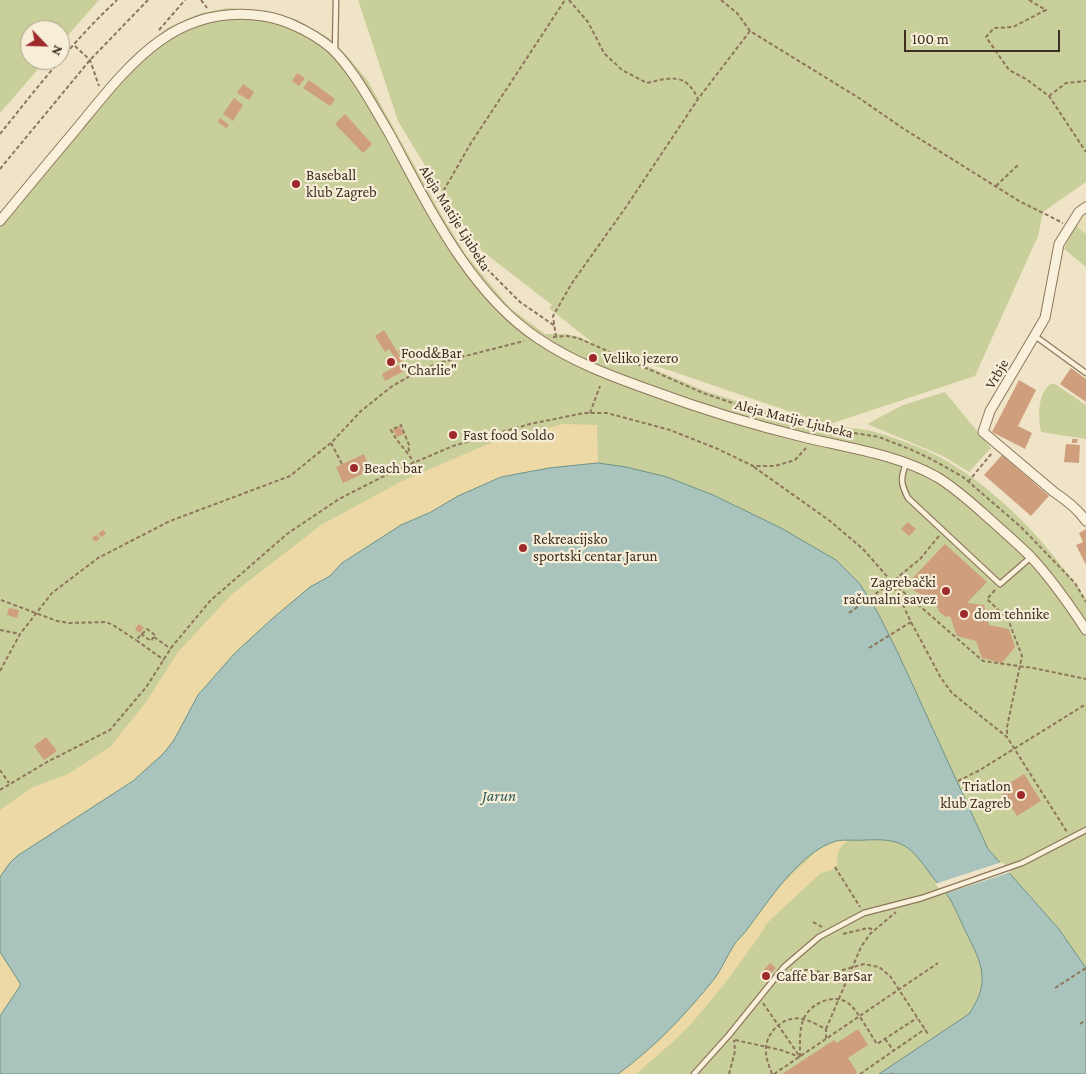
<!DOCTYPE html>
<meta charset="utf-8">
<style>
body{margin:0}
#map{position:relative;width:1086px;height:1074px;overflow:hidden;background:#f0e4c8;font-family:"Crimson Pro",serif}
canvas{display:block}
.north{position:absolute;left:20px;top:20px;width:50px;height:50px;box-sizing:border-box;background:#f7eed8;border:1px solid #ada18e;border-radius:50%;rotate:114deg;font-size:14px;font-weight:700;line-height:20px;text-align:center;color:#3d2e20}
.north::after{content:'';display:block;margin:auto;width:18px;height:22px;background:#9e2a2b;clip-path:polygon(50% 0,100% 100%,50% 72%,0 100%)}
.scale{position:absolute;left:904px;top:30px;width:156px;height:22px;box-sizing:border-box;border:2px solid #3d2e20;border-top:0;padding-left:6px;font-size:15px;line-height:18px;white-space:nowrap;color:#3d2e20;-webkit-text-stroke:4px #f7eed8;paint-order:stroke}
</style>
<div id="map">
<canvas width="1086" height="1074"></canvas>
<div class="north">N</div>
<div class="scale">100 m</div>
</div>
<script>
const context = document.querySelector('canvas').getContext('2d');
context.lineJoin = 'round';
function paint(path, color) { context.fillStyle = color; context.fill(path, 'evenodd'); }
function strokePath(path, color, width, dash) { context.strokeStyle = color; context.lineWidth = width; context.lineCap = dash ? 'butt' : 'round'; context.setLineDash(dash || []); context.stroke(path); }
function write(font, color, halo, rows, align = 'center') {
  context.font = font + ' "Crimson Pro",serif'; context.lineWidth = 4.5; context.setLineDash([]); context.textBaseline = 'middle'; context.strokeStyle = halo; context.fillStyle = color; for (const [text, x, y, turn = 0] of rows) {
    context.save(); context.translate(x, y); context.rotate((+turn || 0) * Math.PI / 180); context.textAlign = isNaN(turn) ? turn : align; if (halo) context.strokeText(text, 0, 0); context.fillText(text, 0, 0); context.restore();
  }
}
paint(new Path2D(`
 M 1086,213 L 1086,234 L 1075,225 Z`), '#e6deb5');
paint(new Path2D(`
 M 0,0 L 99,0 L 60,44 L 60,30 L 30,30 L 30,60 L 46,60 L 0,113 Z
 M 358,0 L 1086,0 L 1086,182 L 1043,212 L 1038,236 L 975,376 L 830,424 C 843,428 858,428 871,431 C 887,435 903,441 918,447 C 985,474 1046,540 1086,599 L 1086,1074 L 0,1074 L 0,214 L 133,56 L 169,27 L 201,13 L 228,8 L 267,11 L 295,19 L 329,38 L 348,57 L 368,81 L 441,214 L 466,255 L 510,308 L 545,334 L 567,334 L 579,337 L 594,344 L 549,308 L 552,305 L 482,251 L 447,202 L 398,121 ZM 607,349 L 823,423 L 772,412 L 705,391 Z
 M 1075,225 L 1086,234 L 1086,267 L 1064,249 Z
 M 1051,384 L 1055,384 L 1086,405 L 1086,439 L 1041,432 C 1038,418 1037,393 1051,384 Z
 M 945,392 L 991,448 L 969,472 L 943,456 L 867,424 L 903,405 Z`), '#c9cf9b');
paint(new Path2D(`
 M 563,424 L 597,425 L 598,463 L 549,468 L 501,477 L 458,496 L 342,563 L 330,576 L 310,587 L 273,618 L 235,653 L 198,695 L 174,740 L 163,754 L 133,781 L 9,864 L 0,877 L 0,810 L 31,788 L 68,774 L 110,747 L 146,702 L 178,652 L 232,594 L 321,525 L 402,481 L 488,444 Z
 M 839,840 L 848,841 C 840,846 835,854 838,864 L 832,870 L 821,873 L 768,922 L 758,938 L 726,982 L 692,1023 L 675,1040 L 636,1074 L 618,1074 L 660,1040 L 683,1016 L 716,977 L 735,943 L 782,884 L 819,849 Z
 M 0,952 L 20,983 L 20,986 L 0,1016 Z`), '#ecd9a5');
const water = new Path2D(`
 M 598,463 L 626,467 L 667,477 L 713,495 L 781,528 L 836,560 L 860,584 L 878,613 L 898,653 L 988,849 L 1058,928 L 1086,968 L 1086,1074 L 879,1074 L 969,1014 C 993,979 980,961 963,926 C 959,917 955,908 950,899 C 945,890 937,883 931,875 C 911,847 904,838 866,840 C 857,841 845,839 836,841 C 799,852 768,902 746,931 C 742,936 737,940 734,945 C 727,956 722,968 715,978 C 686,1014 655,1047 618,1074 L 0,1074 L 0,1016 L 20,986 L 20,983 L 0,952 L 0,877 L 9,864 L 17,856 L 133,781 L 163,754 L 174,740 L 198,695 L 235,653 L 273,618 L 310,587 L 330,576 L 342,563 L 401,525 L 431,512 L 458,496 L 501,477 L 549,468 Z`);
paint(water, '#a9c4bc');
strokePath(water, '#6f938a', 1);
paint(new Path2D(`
 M 1002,862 L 1011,872 L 944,894 L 935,884 Z`), '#f0e4c8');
paint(new Path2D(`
 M 297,73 L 305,78 L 299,86 L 292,81 Z
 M 309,80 L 335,99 L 330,106 L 303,88 Z
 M 243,84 L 254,92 L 249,100 L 237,93 Z
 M 234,98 L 243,105 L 233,121 L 223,114 Z
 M 345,114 L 372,144 L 363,153 L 335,124 Z
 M 220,118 L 229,125 L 226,128 L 218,122 Z
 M 384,330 L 403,361 L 398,363 L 389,349 L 385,352 L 375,336 Z
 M 402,348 L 408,357 L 404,360 L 398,350 Z
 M 402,363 L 406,370 L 385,381 L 382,374 Z
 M 1071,368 L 1086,379 L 1086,402 L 1060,384 Z
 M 1019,380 L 1036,390 L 1018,426 L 1032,433 L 1025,449 L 992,432 Z
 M 400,426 L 404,434 L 397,437 L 393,430 Z
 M 1072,439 L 1078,439 L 1077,443 L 1072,443 Z
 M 1066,444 L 1080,445 L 1079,463 L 1064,462 Z
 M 364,454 L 371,470 L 343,483 L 336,467 Z
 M 1002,455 L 1049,496 L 1031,516 L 984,475 Z
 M 908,522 L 916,529 L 909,536 L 901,529 Z
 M 1086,529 L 1086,565 L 1076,545 L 1083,542 L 1079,533 Z
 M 103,530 L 106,533 L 102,537 L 98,534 Z
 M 96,535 L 100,538 L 96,542 L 92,538 Z
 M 945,544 L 987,582 L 967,603 L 984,605 L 989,625 L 1009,629 L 1015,647 L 1002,663 L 982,658 L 976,641 L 957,636 L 950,616 L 946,617 L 939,612 L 938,608 L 929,599 L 913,590 L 910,585 L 910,581 Z
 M 9,608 L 19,610 L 17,618 L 7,615 Z
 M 138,624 L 144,627 L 140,633 L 135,630 Z
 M 46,737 L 57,751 L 44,760 L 34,746 Z
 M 1024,774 L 1041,801 L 1017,816 L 1000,789 Z
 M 770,963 L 776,968 L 765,980 L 759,975 Z
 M 858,1029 L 868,1045 L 848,1058 L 857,1072 L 855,1074 L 782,1074 L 834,1040 L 837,1043 Z`), '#cf9f7d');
const lane = new Path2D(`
 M 335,51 L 336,0
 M 1035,336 L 1086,373
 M 906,464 C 900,479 901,484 908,498 L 1000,584 L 1031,557
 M 694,1074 L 729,1035 L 784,967 L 819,937 L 864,913 L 922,898 L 1022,863 L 1086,830`);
const street = new Path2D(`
 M 1086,207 L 1079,212 L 1059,244 L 1045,318 L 990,411 L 983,432 L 1054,492 C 1066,500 1078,509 1086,521
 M 0,221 C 26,189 52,158 78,127 C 128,66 174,3 263,16 C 287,19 322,37 338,55 C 359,79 373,106 389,133 C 428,205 469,293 539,339 C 573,362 611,376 650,390 C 701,409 753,425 807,438 C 850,448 898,455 937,477 C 957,489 975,506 993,522 C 1005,533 1018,544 1030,556 C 1051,578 1069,604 1086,630`);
strokePath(lane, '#8d765c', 7);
strokePath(street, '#8d765c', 11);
strokePath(new Path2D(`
 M 201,0 L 207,8
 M 569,0 L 588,22 L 604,53 L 622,70 L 647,83 C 672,77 686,73 698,99
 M 721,0 L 737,13 L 750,31 L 859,98 L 904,129 L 1019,201 L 1063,223
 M 1029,0 L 1046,10 L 1013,27 L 994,28 L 986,37 L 1009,70 L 1026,79 L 1049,96 L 1086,152
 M 159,30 L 185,0
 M 75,46 L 90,60 L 99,86
 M 1049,96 L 1066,83 L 1086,81
 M 0,134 C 36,89 74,40 117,0
 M 0,169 L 90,60 L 148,0
 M 996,186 L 1018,165
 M 440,198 L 480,262 L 520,302 L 555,326
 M 437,202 L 471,143 L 565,0
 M 553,337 L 567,336 L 578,338 L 703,393 L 771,416 L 829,429 L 879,437 L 912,450 L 933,460 L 963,477 L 1021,527 L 1075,583 L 1086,602
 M 556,337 L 553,316 L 572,283 L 626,207 L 698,99 L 750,31
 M 590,413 L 600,386
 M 331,443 L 342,464
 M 408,451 L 409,450 L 408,446 L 409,445 L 401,425 L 391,430 C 398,444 407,450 414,463
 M 754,467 L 830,521 L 863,549 L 892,582 L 983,661 L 1033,668 L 1086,679
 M 968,482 L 992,453
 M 939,536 L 920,559 L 892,582 L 911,622 L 941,678 L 952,693 L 1007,737 L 1067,832
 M 995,590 L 987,599 L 1008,619 L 1022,656 L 1007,727 L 1007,736
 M 1,600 L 57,621 L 69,623 L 106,622 L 113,625 L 136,640
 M 849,613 L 892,582
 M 0,630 L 20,634
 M 141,634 L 151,641 L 155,635 L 147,629 L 136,640 L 164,660
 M 154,637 L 171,649
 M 869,648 L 911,622
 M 0,671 L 20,634 L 52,593 L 98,558 L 170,521 L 290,476 L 332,442 L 361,411 L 391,387 L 408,377 L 438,363 L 524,341
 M 0,770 L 9,783
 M 958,781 L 980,770 L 1086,704
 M 0,790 L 47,762 L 110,730 L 147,686 L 171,648 L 210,601 L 287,534 L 339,499 L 392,472 L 453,446 L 530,424 L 584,413 L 607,413 L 670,430 L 718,449 L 753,466 L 775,466 L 795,460 L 806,448
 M 835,867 L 860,907
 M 813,922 L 822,927
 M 843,934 L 868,928 L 875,930
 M 791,970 L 811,970 L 829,974 L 864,964 L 879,967 L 890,976 L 928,1034
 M 1055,988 L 1086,968
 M 763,1003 L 800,1057
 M 1080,1024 L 1086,1020
 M 826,1029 L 861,947 L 870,934 L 896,912
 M 885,1039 L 894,1051
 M 735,1040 L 781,1050 L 800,1057
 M 800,1057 C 800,1044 799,1029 804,1018 C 811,1003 834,993 848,1003 C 857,1009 870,1034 877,1044 L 917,1018
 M 729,1074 L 735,1051 L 734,1040
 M 772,1074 C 769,1065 765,1057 766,1047 C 768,1029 786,1015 803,1019 C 811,1021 819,1026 826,1029 L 826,1039
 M 774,1074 L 938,963
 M 860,1074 L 925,1029
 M 892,1074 L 893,1073`), '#8d765c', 2, [4, 2.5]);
strokePath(lane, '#faf1dc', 4.5);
strokePath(street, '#faf1dc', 9);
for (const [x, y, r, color] of [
 [296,184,5,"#9e2a2b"],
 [593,358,5,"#9e2a2b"],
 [391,362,5,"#9e2a2b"],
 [453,435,5,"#9e2a2b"],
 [354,468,5,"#9e2a2b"],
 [523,548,5,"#9e2a2b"],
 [946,591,5,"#9e2a2b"],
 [964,614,5,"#9e2a2b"],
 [1021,795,5,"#9e2a2b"],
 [766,976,5,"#9e2a2b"]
]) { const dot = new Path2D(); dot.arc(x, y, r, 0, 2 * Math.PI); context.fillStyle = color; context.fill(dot); strokePath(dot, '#f7eed8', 2); }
write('15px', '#3d2e20', '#f7eed8', [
 ["Baseball",306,175],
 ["klub Zagreb",306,192],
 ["Food&Bar",401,353],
 ["\"Charlie\"",401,370],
 ["Veliko jezero",603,358],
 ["Fast food Soldo",463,435],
 ["Beach bar",364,468],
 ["Rekreacijsko",533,539],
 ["sportski centar Jarun",533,556],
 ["Zagrebački",936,582,"right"],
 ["računalni savez",936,599,"right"],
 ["dom tehnike",974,614],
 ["Triatlon",1011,786,"right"],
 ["klub Zagreb",1011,803,"right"],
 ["Caffe bar BarSar",776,976]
], 'left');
write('15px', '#3d2e20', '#f7eed8', [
 ["Aleja Matije Ljubeka",455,218,58],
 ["Vrbje",997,374,-60],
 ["Aleja Matije Ljubeka",794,419,14]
]);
write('italic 16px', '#2f5d5a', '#f7eed8', [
 ["Jarun",499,796]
]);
</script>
